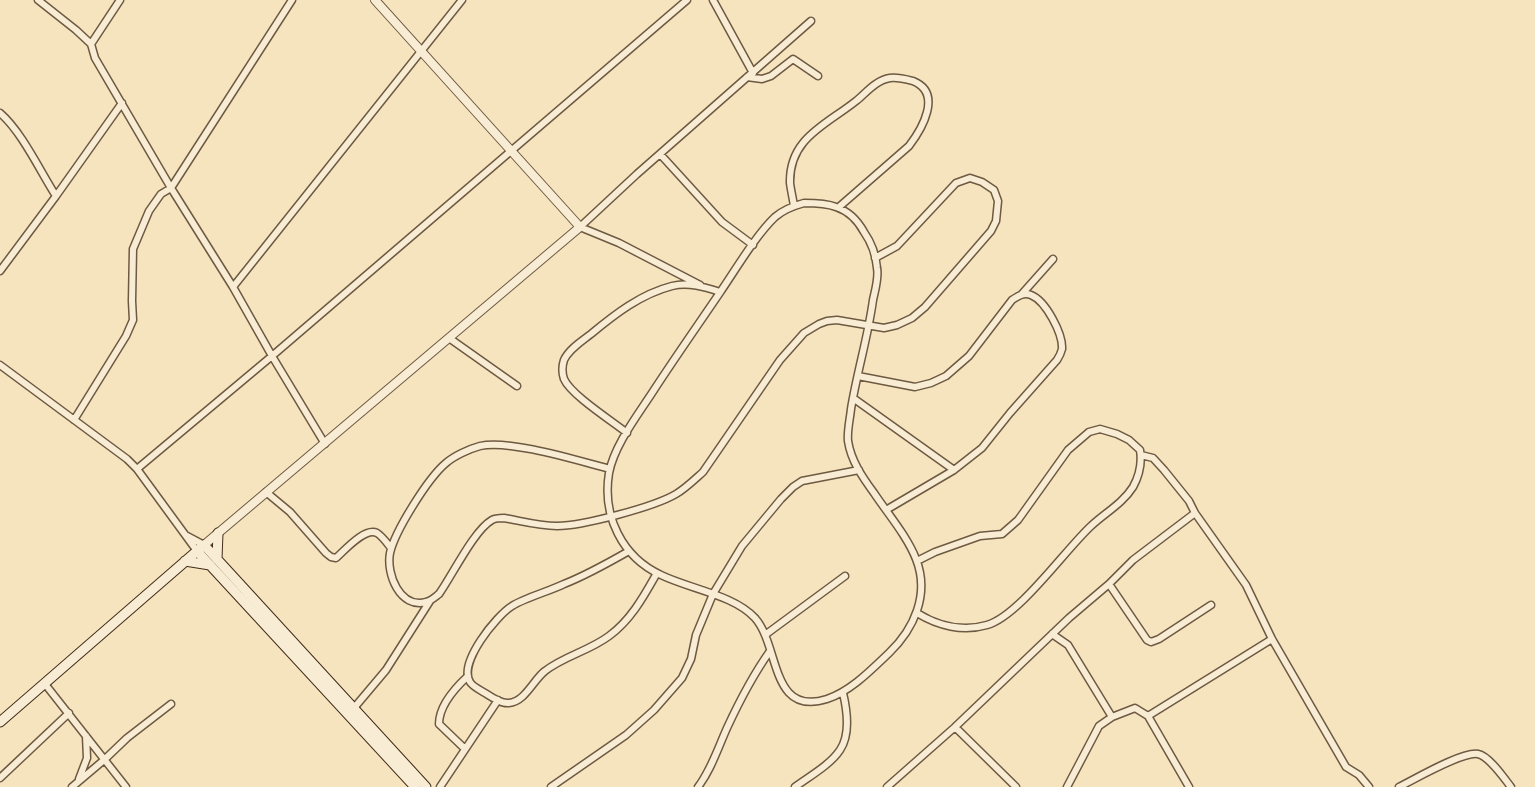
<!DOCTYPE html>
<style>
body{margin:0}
canvas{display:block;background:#f5e4bd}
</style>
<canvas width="1535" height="787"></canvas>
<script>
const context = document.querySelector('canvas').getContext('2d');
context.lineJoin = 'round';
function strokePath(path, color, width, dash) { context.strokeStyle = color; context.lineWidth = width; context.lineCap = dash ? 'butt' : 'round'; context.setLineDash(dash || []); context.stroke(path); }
const minor = new Path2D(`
 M 38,0 L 76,30 L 91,44 L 95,58 L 171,188 L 233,287 L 272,356 L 325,444
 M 713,0 L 753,73
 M 91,44 L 120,0
 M 747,77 L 762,79 L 771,76 L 793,59 L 818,76
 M 0,113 C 22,132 40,171 56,196
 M 660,154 L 722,222 L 753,245
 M 804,203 C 814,203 826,203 836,207 C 848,211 858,221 864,232 C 871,242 876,256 877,268 C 879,278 875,290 873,300 C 868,337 857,372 851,409 C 850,419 847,431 848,441 C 851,461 863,478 874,493 C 888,514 907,536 916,559 C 930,594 914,629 889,653 C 871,670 851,691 827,699 C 770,717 780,646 755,618 C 734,595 690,589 661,575 C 622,557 602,516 609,473 C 614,446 637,416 652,393 C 674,359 698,325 721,291 C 736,269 756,235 775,217 C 783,210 793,206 804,203 Z
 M 794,206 C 793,199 791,191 790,183 C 789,138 826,125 856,101 C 866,93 876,80 890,78 C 898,77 905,79 913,81 C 943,93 922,129 909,146 L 839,207
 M 0,271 L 56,196 L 122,103
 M 700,285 L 619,243 L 580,227 L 637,174 L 811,21
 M 233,287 L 462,0
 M 1021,295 L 1053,259
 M 449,338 L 517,386
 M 0,365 L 127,459 L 137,469 L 197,551
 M 858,376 L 915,387 L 931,383 L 946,376 L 969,356 L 1012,300 C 1018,296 1024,292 1031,295 C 1046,301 1063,334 1062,349 C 1061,353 1059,357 1057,360 L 1010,413 L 982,448 L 954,470 L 886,510
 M 853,398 L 954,470
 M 74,420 L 126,336 L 133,320 L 132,301 L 133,249 L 149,211 L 161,194 L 171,188 L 292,0
 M 627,433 C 612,421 571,395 564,379 C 562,373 562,366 564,360 C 569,349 582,341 591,334 C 615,314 641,294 672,286 C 688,282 705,287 720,292
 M 1141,455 L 1153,458 L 1164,470 L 1189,501 L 1195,513 L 1246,585 L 1272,639 L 1346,767 L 1359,775 L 1369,787
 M 137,469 L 272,356 L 687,0
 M 610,469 C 579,461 509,439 480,446 C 469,449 454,456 446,463 C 428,478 395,531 390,553 C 386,574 400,609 426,602 C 431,601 435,597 439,594 C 452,576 474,530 492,520 C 495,518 500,518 504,518 C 521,521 539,526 557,526 C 582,526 654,507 676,494 C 686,488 694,480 703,472 L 780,360 L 804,333 L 819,324 L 827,321 L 837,320 L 884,328 L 897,325 L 912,318 L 925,307 L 991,231 L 996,221 L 998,201 L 994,190 L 982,182 L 970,178 L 956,183 L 897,246 L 875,258
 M 266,492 L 290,512 L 326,553 L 331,557 L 336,558 C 345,550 365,527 377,533 C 382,536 387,543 391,548
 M 187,536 L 204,545
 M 629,551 C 608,563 587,575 564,584 C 550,591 524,598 512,606 C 496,616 458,663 470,682 C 472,686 480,690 485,693 C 491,697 501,704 509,703 C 525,702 534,679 545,671 C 564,656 589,651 609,636 C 631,620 644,596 657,573
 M 917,561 L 935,552 L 980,536 L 1002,534 L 1018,520 L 1068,450 L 1089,432 L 1100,429 L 1117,434 L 1129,440 L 1140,450 C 1142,462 1139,476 1133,487 C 1123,503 1105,513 1091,526 C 1065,550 1019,616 987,625 C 963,632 938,626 917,613
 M 1109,584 L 1147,640 L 1151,642 L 1159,639 L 1211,605
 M 1052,634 L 1068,645 L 1112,717
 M 765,635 L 845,576
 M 45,684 L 126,787
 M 354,708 L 386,670 L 430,601
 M 1148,716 L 1272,639
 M 955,727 L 1016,787
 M 465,749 L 439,724 C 439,706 455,688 468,676
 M 0,778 L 69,713
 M 79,779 L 87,758 L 86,736
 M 72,787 L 104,760 L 127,738 L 171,704
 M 440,787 L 498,700
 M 551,787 L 626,735 L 654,710 L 682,678 L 691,659 L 696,635 L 713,594 L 742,546 L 781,499 L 793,487 L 802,481 L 859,470
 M 698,787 C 711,770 718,748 727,728 C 739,702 753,675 770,651
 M 795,787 C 810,776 830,765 840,750 C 851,734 847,710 843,693
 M 887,787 L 955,727 L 1069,618 L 1109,584 L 1133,560 L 1195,513
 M 1067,787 L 1099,726 L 1112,717 L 1135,708 L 1148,716 L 1189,787
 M 1399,787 C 1415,779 1463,751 1478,754 C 1489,756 1504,778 1511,787`);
const tertiary = new Path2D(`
 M 204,545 L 580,227 L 375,0`);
const secondary = new Path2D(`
 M 197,551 L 415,787
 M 217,559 L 218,533
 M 185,561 L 210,565
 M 0,722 L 204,545 L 426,787`);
strokePath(minor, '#6e5942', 9);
strokePath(tertiary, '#6e5942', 10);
strokePath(secondary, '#412b19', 11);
strokePath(minor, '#f8edd4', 6);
strokePath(tertiary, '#f8edd4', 8);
strokePath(secondary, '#f8edd4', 9);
</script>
